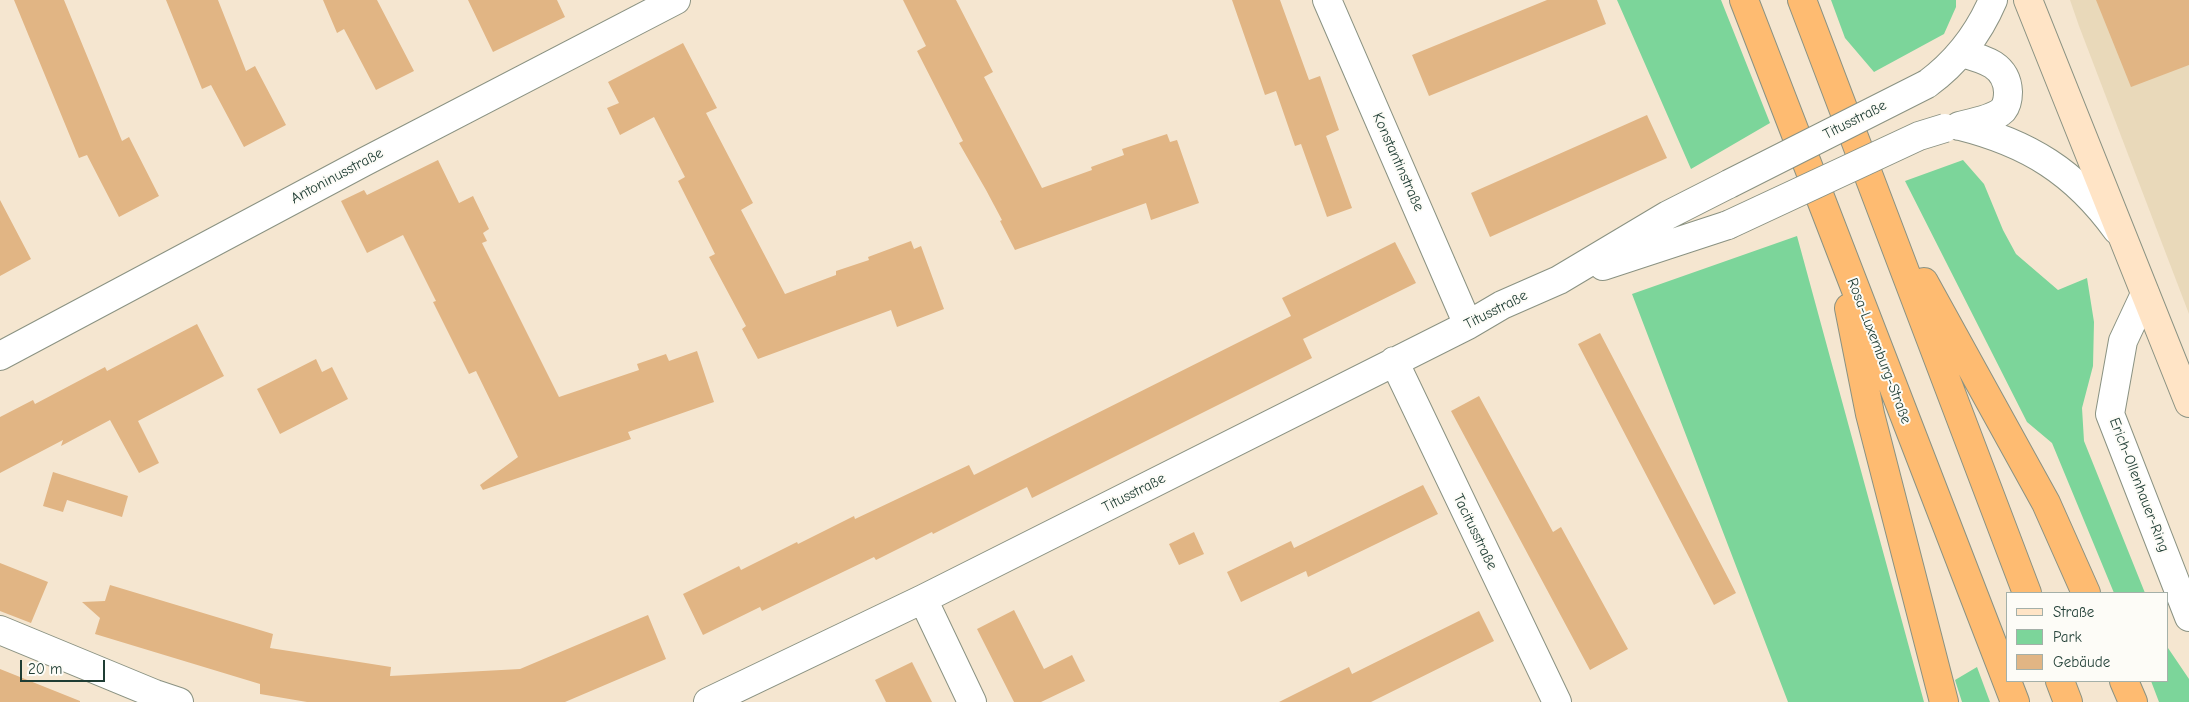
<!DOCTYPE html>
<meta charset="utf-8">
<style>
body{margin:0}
#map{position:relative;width:2189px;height:702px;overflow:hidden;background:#f5e6d0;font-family:"Comic Neue",sans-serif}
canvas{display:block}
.legend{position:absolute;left:2006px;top:592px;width:162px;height:90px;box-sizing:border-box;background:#fdfcf7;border:1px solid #a4b0a9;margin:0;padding:6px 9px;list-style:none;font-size:15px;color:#1f3d34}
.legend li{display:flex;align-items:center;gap:10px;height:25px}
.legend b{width:25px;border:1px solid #a4b0a9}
.scale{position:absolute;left:20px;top:660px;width:85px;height:22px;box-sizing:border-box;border:2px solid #1f3d34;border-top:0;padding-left:6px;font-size:15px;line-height:18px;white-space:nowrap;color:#1f3d34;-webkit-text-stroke:4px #fdfcf7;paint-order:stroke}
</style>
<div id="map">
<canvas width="2189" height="702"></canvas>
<ul class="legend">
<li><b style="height:6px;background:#ffe4c6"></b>Straße</li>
<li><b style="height:14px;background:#7cd59a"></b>Park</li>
<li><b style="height:14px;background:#e1b584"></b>Gebäude</li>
</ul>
<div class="scale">20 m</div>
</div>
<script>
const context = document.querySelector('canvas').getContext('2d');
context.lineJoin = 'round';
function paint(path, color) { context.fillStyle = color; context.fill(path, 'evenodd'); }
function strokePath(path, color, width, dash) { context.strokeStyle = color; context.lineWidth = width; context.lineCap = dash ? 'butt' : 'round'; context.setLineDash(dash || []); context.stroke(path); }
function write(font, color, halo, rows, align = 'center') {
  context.font = font + ' "Comic Neue",sans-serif'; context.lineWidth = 4; context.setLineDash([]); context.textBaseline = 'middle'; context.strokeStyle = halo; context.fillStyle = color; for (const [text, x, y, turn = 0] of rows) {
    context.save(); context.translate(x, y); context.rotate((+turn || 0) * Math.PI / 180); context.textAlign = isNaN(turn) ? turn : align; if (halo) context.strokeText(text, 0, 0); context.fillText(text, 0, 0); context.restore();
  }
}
paint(new Path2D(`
 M 2070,0 L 2189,0 L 2189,314 L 2079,26 Z`), '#e9d9ba');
paint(new Path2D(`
 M 1617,0 L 1721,0 L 1770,123 L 1691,169 Z
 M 1831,0 L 1956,0 L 1956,7 L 1944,34 L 1874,72 L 1845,38 Z
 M 1963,160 L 1984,184 L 2003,230 L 2016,254 L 2058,290 L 2087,278 L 2094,322 L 2093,366 L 2082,408 L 2084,441 L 2145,593 L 2114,593 L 2052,443 L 2027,422 L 1905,181 Z
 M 1797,236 L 1924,702 L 1788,702 L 1632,294 Z
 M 2168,648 L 2189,679 L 2189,702 L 2159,702 L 2151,681 L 2168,681 Z
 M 1977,667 L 1990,702 L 1962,702 L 1955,680 Z`), '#7cd59a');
paint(new Path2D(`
 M 14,0 L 64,0 L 122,141 L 129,137 L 159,196 L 119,217 L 87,155 L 79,158 Z
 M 166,0 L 218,0 L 246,71 L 255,66 L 286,125 L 244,147 L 211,85 L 202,89 Z
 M 323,0 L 377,0 L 414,71 L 376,90 L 344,29 L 337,33 Z
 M 468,0 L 557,0 L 565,17 L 493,52 Z
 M 903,0 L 956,0 L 993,72 L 984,77 L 1042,188 L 1092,170 L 1091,167 L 1124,155 L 1122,149 L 1167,134 L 1170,142 L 1177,140 L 1199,203 L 1151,220 L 1146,203 L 1015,250 L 1000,221 L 1002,220 L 986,190 L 959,143 L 963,141 L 917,51 L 926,46 Z
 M 1232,0 L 1280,0 L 1309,80 L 1320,76 L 1339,130 L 1326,136 L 1352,208 L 1327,217 L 1301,144 L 1295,146 L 1276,91 L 1265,95 Z
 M 1547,0 L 1597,0 L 1606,24 L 1429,96 L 1412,55 Z
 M 2096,0 L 2189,0 L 2189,65 L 2131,87 Z
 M 683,43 L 717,108 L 706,113 L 753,203 L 741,210 L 785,294 L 836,275 L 836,271 L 869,260 L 868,257 L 911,241 L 914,249 L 921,246 L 944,309 L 897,327 L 891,310 L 758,359 L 742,329 L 746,326 L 709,257 L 715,254 L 678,181 L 685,177 L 654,117 L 620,135 L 607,108 L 619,103 L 608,82 Z
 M 1647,115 L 1667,158 L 1490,237 L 1471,193 Z
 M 438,160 L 459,203 L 473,196 L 489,229 L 483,233 L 487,241 L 482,243 L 559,397 L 639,370 L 637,364 L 666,354 L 669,361 L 697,351 L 714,402 L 628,432 L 631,439 L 483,490 L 480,485 L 518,457 L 476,371 L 469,374 L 433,302 L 436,301 L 403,235 L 367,253 L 341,201 L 364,190 L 367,195 Z
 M 0,200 L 31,259 L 0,276 Z
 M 1395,242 L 1416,283 L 1303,339 L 1312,358 L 1032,498 L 1027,487 L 933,534 L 932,532 L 876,560 L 874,557 L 762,611 L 760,607 L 703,635 L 683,594 L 739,566 L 741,570 L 797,542 L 798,544 L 854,516 L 855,519 L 969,465 L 974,475 L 1291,316 L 1282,298 Z
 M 197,324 L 224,376 L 138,421 L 159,463 L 139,473 L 110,420 L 61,446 L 63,440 L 0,473 L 0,417 L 33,400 L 35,404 L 105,367 L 107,371 Z
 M 1600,333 L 1736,593 L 1714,605 L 1578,344 Z
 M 316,359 L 322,372 L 332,367 L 348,399 L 280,434 L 257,389 Z
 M 1479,396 L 1553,532 L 1561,527 L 1628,649 L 1590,670 L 1451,411 Z
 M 53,472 L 128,496 L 122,517 L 67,500 L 63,512 L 43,506 Z
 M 1423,485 L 1438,514 L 1308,577 L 1306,571 L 1241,602 L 1227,572 L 1291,541 L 1294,548 Z
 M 1194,532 L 1204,554 L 1179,565 L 1169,544 Z
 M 0,563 L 48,582 L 31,623 L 0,611 Z
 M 110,585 L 273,634 L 270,648 L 391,667 L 390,676 L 520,669 L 648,615 L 666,659 L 565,702 L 307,702 L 260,694 L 260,684 L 95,634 L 100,618 L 82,602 L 105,601 Z
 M 1014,610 L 1044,669 L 1072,655 L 1085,681 L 1041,702 L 1014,702 L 977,629 Z
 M 1479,611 L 1494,641 L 1371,702 L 1279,702 L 1349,667 L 1352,674 Z
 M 912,662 L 932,702 L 886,702 L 875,680 Z
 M 0,669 L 80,701 L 80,702 L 0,702 Z`), '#e1b584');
const minor = new Path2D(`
 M 1327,0 L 1468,325
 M 1927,84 C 1957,62 1978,35 1993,0
 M 1959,126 C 1971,123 1994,119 2003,110 C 2007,105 2008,99 2008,92 C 2007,65 1984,59 1962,53
 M 1960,126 C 2028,143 2075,172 2117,230
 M 1603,266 L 1728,225
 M 2145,294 L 2123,341 L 2110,414 L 2189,617
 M 0,356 L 364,162 L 676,0
 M 1394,361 L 1557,702
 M 923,599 L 972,702
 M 0,630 L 155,694 L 179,702
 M 708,702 L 923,599 L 1468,325 L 1502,305 L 1559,280 L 1668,215 L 1729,184`);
const secondary = new Path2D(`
 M 2028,0 L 2189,403`);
const trunk = new Path2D(`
 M 1744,0 L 2015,702
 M 1802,0 L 2027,593
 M 1924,282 L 2046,503 L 2086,593
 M 1849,308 L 1870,414 L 1944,702
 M 2060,681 L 2068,702
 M 2124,681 L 2133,702`);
strokePath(minor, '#8a9282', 30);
strokePath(secondary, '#8a9282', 30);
strokePath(trunk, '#8a9282', 30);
strokePath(minor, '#fff', 28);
strokePath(secondary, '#ffe4c6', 28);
strokePath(trunk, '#febb71', 28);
const minorBridge = new Path2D(`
 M 1729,184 L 1927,84
 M 1728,225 L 1919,136 L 1945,128`);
strokePath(minorBridge, '#8a9282', 30, []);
strokePath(minorBridge, '#fff', 28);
write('15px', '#1f3d34', '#fdfcf7', [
 ["Titusstraße",1855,120,-27],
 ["Konstantinstraße",1398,162,66],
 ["Antoninusstraße",337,176,-28],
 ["Titusstraße",1496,310,-27],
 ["Rosa-Luxemburg-Straße",1879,351,69],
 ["Erich-Ollenhauer-Ring",2139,485,69],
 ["Titusstraße",1134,493,-27],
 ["Tacitusstraße",1475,532,64]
]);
</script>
